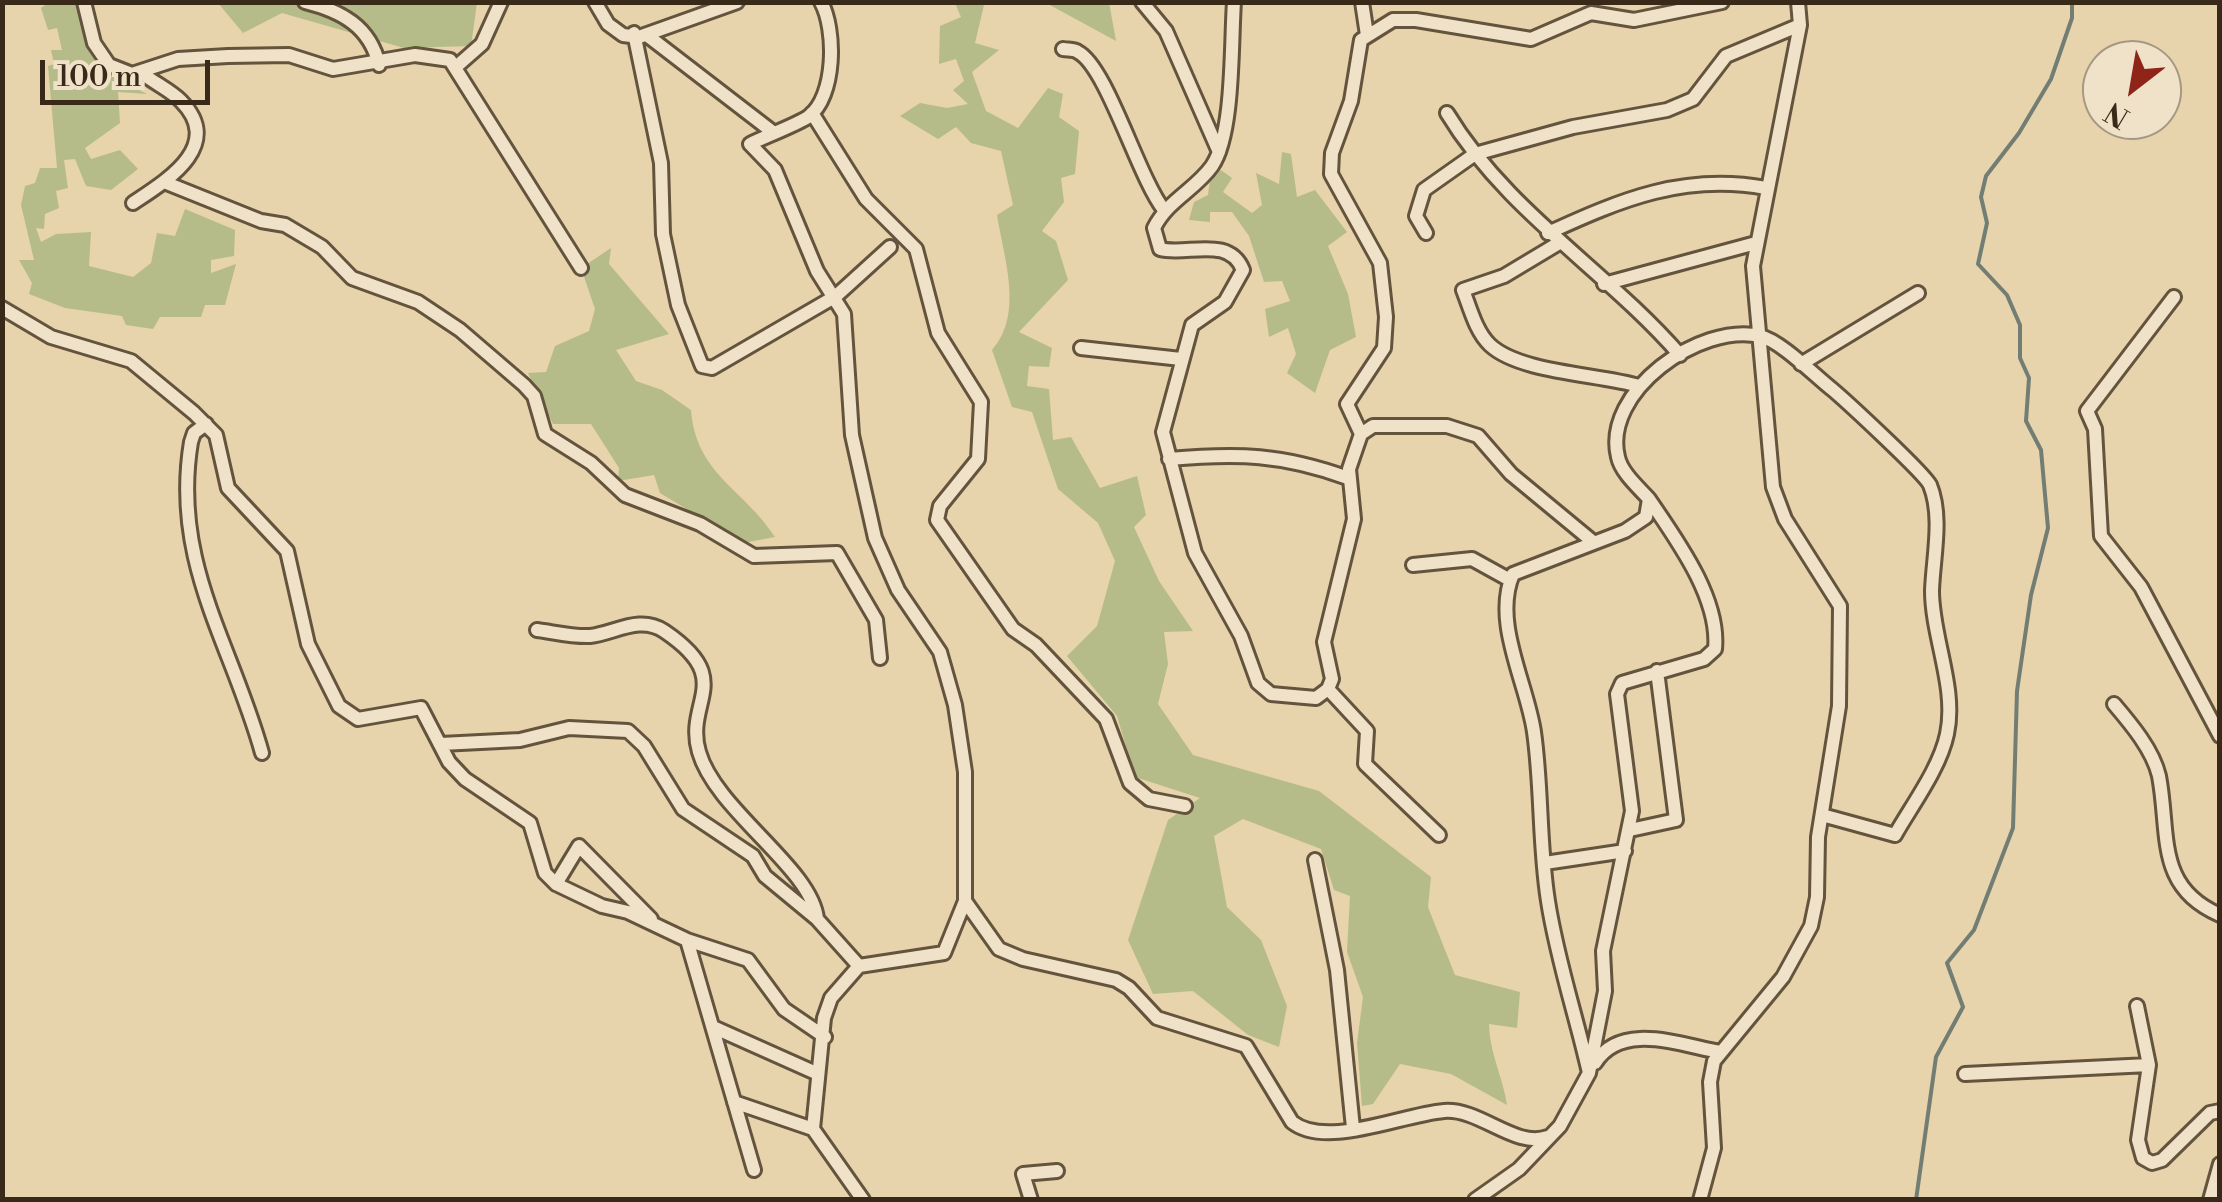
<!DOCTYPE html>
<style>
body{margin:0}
#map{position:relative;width:2222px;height:1202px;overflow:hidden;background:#e7d3ac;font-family:"Libre Bodoni",serif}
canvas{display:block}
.frame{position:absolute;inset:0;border:5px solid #392918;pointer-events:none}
.north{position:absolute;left:2082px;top:40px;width:100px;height:100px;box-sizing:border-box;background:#efe2c9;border:2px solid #a69882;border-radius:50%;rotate:211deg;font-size:28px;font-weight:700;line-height:40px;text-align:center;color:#392918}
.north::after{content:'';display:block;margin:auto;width:35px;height:45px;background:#8f2418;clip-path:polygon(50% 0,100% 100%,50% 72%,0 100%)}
.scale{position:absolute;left:40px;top:60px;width:170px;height:45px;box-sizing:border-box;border:5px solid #392918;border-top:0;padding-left:12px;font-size:30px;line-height:35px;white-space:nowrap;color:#392918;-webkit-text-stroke:8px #efe2c9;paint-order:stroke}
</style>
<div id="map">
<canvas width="2222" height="1202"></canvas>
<div class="frame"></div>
<div class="north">N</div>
<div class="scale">100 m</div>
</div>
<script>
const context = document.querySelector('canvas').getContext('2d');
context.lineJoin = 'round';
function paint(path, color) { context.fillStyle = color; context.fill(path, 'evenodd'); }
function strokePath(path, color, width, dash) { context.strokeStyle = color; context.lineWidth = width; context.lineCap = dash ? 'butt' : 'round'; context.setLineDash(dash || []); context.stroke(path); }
paint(new Path2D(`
 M 1109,2 L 1116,41 L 1048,4 L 1049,2 Z
 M 48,3 L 79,3 L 88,49 L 106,73 L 147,94 L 118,92 L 120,123 L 85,148 L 91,159 L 120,150 L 138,169 L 111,190 L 86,186 L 75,159 L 64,160 L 68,188 L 56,191 L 59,208 L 45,214 L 44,229 L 36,228 L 41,242 L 56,234 L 91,232 L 89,266 L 133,277 L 151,263 L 157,233 L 175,236 L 185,209 L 235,230 L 234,256 L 211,260 L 211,273 L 236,264 L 225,305 L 205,305 L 201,317 L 160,317 L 153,329 L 126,325 L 122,316 L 65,308 L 29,294 L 32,283 L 19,260 L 34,260 L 21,205 L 25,186 L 35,183 L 40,168 L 57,168 L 48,66 L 54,64 L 51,50 L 62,50 L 57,28 L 48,30 L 41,8 Z
 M 218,3 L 477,3 L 471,46 L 404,48 L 282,13 L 243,33 Z
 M 955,3 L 990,3 L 984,5 L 975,43 L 999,50 L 972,72 L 986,111 L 1018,128 L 1048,88 L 1063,94 L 1059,117 L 1079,131 L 1075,174 L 1061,178 L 1064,202 L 1042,231 L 1056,241 L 1068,280 L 1019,332 L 1052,348 L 1049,367 L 1029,366 L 1027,386 L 1049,389 L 1053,440 L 1071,437 L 1100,488 L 1137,476 L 1146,515 L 1134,527 L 1159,581 L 1193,631 L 1164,632 L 1168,664 L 1158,704 L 1193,755 L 1319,791 L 1431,877 L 1428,907 L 1455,975 L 1520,992 L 1517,1028 L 1489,1024 C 1489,1051 1503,1078 1507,1105 L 1451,1074 L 1400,1064 L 1373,1104 L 1362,1106 L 1357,1043 L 1363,997 L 1347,952 L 1350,896 L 1334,890 L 1321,849 L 1243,819 L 1214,836 L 1227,907 L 1261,940 L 1287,1006 L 1279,1047 L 1248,1035 L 1193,991 L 1153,994 L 1128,940 L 1168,820 L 1200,798 L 1135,777 L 1117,716 L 1067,656 L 1097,626 L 1115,561 L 1098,523 L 1058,489 L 1032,412 L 1012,407 L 992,350 C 1024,314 1004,259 997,215 L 1013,205 L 1001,151 L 971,143 L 956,127 L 938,139 L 900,116 L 920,103 L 947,108 L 968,104 L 953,90 L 964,81 L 956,59 L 939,64 L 940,26 L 961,17 Z
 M 1282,152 L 1291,154 L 1297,197 L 1315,190 L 1347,232 L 1328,246 L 1348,294 L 1356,337 L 1330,350 L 1315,393 L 1287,373 L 1296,354 L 1288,328 L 1269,337 L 1265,309 L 1290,301 L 1282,281 L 1264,282 L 1249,236 L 1232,212 L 1210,212 L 1210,222 L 1189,220 L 1194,202 L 1208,195 L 1210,180 L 1221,170 L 1232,178 L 1223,192 L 1252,213 L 1262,205 L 1256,173 L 1279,184 Z
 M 611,248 L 609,264 L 669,334 L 616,350 L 636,381 L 662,390 L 691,410 C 696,474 743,488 775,537 L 743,543 L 660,493 L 654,475 L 618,481 L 619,468 L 591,424 L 553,424 L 528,373 L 546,372 L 555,346 L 589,331 L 595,309 L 581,268 Z`), '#b6bc89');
strokePath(new Path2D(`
 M 1916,1200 L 1936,1057 L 1963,1007 L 1947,963 L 1974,930 L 2013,828 L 2017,691 L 2031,595 L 2048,528 L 2041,450 L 2026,421 L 2029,378 L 2020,358 L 2020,325 L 2007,295 L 1978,264 L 1987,223 L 1981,197 L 1986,176 L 2019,133 L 2051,79 L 2072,18 L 2072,2`), '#727e74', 4);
const minor = new Path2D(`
 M 84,2 L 94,43 L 109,65 L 132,74 L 178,59 L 228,56 L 289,55 L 333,69 L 415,55 L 450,60 L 581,268
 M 305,2 C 341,11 370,26 379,65
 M 595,2 L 608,24 L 623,35 L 639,37 L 737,2
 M 821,2 C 836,29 836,97 808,117 C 800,123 762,138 750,144 L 775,170 L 817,271 L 844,314 L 852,435 L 875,538 L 898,590 L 940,652 L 955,705 L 965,772 L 965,901 L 944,953 L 859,966 L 831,998 L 824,1018 L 813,1129 L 863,1200
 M 1142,2 L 1166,31 L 1219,152
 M 1234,2 C 1231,43 1234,134 1212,166 C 1195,190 1168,200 1154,228 L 1160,249 C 1187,256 1229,235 1243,270 L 1225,302 L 1192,325 L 1163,432 L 1195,553 L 1241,636 L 1258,683 L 1271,694 L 1316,698 L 1328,689 L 1332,679 L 1324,642 L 1354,519 L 1349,469 L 1361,434 L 1373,426 L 1447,426 L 1478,436 L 1511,474 L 1592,541
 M 1362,2 L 1367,35
 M 634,33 L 661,163 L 663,234 L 678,305 L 702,366 L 712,368 L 836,296 L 890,247
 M 648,36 L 774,133
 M 1063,49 C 1068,50 1074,49 1078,52 C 1107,67 1138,177 1164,210
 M 457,66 L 482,44 L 501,2
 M 812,113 L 866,199 L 916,249 L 938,333 L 981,402 L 978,459 L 940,506 L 937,520 L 1013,629 L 1036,645 L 1106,719 L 1130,783 L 1149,799 L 1185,806
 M 1447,113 C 1507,212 1606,270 1680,355
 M 164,182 L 261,221 L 285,225 L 322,247 L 352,278 L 418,302 L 460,330 L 524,385 L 534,396 L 545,434 L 591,463 L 625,495 L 700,524 L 754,556 L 837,553 L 876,620 L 880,658
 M 133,203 C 166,181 225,146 181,101 C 170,90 154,83 142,73
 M 1426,233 L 1416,216 L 1424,190 L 1475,154 L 1573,127 L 1667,110 L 1693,99 L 1726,56 L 1800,25
 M 1548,233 C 1622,199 1685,173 1766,188
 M 1559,243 L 1504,276 L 1463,290 C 1470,308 1476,332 1490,345 C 1520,373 1599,374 1639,386
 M 1604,284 L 1756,243
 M 2174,297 L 2087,411 L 2095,429 L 2101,536 L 2141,587 L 2220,736
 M 2,308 L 51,337 L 131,361 L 194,413 L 216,435 L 228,488 L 287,551 L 308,644 L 339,706 L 358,719 L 421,708 L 449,762 L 465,779 L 530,823 L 545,873 L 556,884 L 602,906 L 628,912 L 687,940 L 748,960 L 784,1009 L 825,1037
 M 1081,348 L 1181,359
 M 1801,364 L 1918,293
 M 206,424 L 194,433 L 191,442 C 171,563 232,644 262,753
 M 1361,434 L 1347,404 L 1384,348 L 1386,317 L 1380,263 L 1331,174 L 1332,153 L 1351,101 L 1361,40 L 1393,20 L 1416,20 L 1531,39 L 1591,13 L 1634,20 L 1722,2
 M 1169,459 C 1238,453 1282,454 1348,478
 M 1413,565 L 1472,559 L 1510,580
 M 537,630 C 553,632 573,637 590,636 C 615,633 640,615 664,631 C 737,680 684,701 699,752 C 716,811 812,868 817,919
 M 1328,689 L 1367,731 L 1365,764 L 1439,835
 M 2114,704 C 2131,724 2153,750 2159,776 C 2170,834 2155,887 2220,915
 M 441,744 L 520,740 L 569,728 L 628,731 L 644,746 L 683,809 L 753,856 L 765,876 L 817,919 L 859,966
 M 1630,830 L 1676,820 L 1657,671
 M 1315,860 L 1337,970 L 1353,1128
 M 1545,863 L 1625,851
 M 556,884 L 579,846 L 651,919
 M 965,901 L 999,949 L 1023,959 L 1116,980 L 1129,988 L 1157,1018 L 1246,1046 L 1292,1122 C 1326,1149 1400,1115 1444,1111 C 1480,1108 1515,1149 1548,1137
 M 687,940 L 754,1170
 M 2137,1006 L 2149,1065 L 2138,1140 L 2143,1158 L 2152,1163 L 2162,1160 L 2210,1113 L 2220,1111
 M 713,1027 L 816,1073
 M 1595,1063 C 1621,1021 1680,1045 1720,1052
 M 1589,1073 C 1576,1015 1557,960 1548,901 C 1539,845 1542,788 1534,732 C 1527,683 1492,622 1513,574 L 1625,531 L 1646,517 L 1649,499 C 1638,487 1621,472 1618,457 C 1602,392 1700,322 1760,336 C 1781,341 1815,376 1833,390 C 1847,402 1924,473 1930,485 C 1943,517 1933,558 1932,591 C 1932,637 1957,688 1947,734 C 1940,768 1912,805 1895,835 L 1822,815
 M 1965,1074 L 2149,1065
 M 734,1102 L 813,1129
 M 1031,1200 L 1023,1174 L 1057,1171
 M 1475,1200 L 1519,1169 L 1560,1126 L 1589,1073 L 1605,991 L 1603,951 L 1632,811 L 1617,694 L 1622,683 L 1704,659 L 1715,649 C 1720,598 1676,539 1649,499
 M 1700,1200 L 1714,1148 L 1710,1082 L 1714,1061 L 1783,977 L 1811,926 L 1817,897 L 1818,837 L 1839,706 L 1840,606 L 1785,519 L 1773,487 L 1753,266 L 1800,25 L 1798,2
 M 2210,1200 L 2220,1164`);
strokePath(minor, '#64543d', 18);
strokePath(minor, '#efe2c9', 12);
</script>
